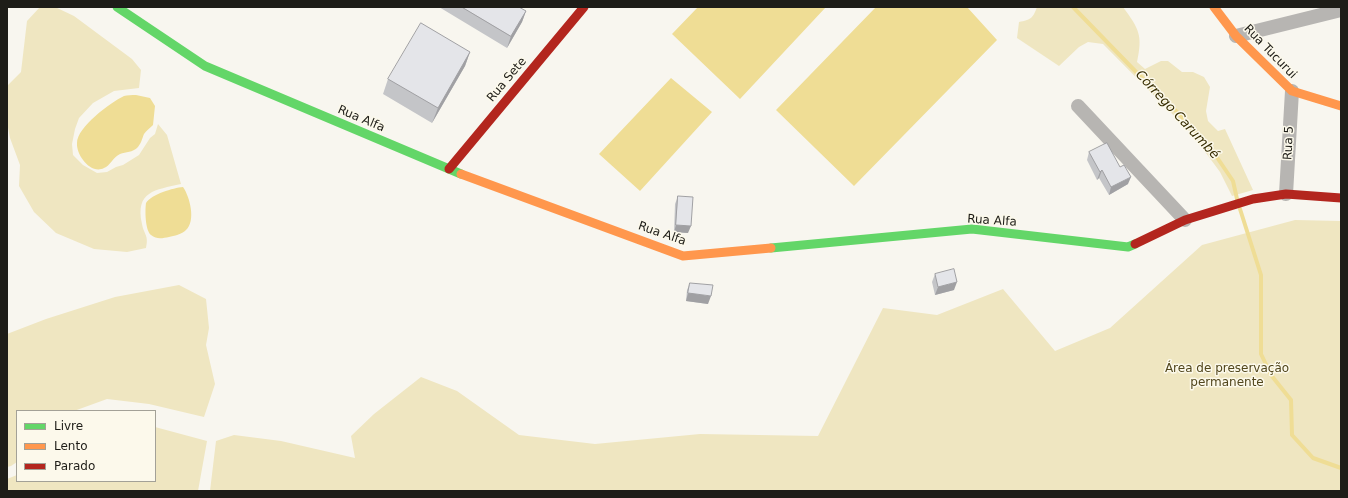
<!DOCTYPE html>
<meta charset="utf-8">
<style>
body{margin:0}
#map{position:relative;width:1348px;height:498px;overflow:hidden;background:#f8f6ef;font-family:"DejaVu Sans",sans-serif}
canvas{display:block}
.frame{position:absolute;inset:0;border:8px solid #1e1d18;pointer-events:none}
.legend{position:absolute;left:16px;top:410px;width:140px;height:72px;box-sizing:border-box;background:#fcf9eb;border:1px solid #a3a197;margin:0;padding:5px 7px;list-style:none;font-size:12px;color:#1e1d18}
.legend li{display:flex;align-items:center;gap:8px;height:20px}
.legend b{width:20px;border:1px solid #a3a197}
</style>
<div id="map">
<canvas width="1348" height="498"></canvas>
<div class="frame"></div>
<ul class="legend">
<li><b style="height:5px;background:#63d668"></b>Livre</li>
<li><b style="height:5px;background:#ff974d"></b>Lento</li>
<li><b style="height:5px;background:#b3261e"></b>Parado</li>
</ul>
</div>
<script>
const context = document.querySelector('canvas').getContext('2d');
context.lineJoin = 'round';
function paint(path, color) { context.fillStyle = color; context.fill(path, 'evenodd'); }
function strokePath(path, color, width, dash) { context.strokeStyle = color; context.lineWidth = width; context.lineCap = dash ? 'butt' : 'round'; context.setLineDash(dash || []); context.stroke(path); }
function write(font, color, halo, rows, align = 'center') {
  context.font = font + ' "DejaVu Sans",sans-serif'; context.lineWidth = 3; context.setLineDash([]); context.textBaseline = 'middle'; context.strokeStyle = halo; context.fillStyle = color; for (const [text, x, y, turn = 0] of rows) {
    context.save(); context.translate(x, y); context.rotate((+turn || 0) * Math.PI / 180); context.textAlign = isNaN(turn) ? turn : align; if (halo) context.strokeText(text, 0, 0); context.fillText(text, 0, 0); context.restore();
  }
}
paint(new Path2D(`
 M 40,7 L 55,7 L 74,16 L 132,59 L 141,70 L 139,88 L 114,91 L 93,103 L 79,118 L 75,129 L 72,144 L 73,155 L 83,165 L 97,173 L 107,172 L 116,167 L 123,165 L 139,155 L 150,138 L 155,134 L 158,124 L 167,135 L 181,184 C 155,190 135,191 142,224 C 144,235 149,235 146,248 L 127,252 L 94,249 L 56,233 L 34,212 L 19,186 L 20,165 L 10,138 L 7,122 L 7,86 L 21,72 L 27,21 Z
 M 1037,7 L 1123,7 C 1139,29 1143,35 1137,62 L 1145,69 L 1161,61 L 1168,61 L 1182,72 L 1193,72 L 1204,77 L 1210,87 L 1206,111 L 1208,121 L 1218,131 L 1225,129 L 1253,190 L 1232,196 L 1220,172 L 1192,134 L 1103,44 L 1088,42 L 1079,47 L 1059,66 L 1017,38 L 1019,22 C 1031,20 1033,18 1037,7 Z
 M 1295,220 L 1341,221 L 1341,491 L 210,491 L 216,441 L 234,435 L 281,441 L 355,458 L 351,436 L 374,414 L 421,377 L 457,391 L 519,435 L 595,444 L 700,434 L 818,436 L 883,308 L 937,315 L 1003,289 L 1055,351 L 1110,328 L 1202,245 Z
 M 179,285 L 206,299 L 209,328 L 206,345 L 215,384 L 204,417 L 149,404 L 107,399 L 74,411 L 17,411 L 17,462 L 11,466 L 7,467 L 7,334 L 46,319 L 115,297 Z
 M 155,427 L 207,441 L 198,491 L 7,491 L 7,479 L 17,475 L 17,481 L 155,481 Z`), '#efe6c1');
paint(new Path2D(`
 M 698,7 L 826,7 L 740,99 L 672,34 Z
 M 876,7 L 967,7 L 997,40 L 854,186 L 776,110 Z
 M 671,78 L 712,112 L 640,191 L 599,154 Z
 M 136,95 L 150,98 L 155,106 L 153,125 C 150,128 146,131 144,134 C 142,139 141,144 137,148 C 133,152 126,152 120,154 C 113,157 110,166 104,168 C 91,175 76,155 77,143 C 77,127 110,103 124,96 C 127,95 132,95 136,95 Z
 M 183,187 C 190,197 196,221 186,230 C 182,234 174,236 169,237 C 163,238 157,240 151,235 C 145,230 145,210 146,203 C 152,194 173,188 183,187 Z`), '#efdd95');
strokePath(new Path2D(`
 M 1073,7 L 1139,75 L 1178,113 L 1212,150 L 1233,181 L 1237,199
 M 1240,209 L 1261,275 L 1261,354 L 1271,375 L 1291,400 L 1292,435 L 1313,458 L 1341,468`), '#efdd95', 4);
strokePath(new Path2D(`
 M 1236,36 L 1341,10
 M 1078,106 L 1185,220
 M 1286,194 L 1292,91`), '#b7b5b2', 14);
strokePath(new Path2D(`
 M 117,7 L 205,66 L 461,174
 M 771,248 L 972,229 L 1128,247 L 1135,244`), '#63d668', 9);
strokePath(new Path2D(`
 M 1214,7 L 1236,36 L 1292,91 L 1341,106
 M 461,174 L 683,256 L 771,248`), '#ff974d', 9);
strokePath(new Path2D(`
 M 449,169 L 584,7
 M 1135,244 L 1185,220 L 1253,199 L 1286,194 L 1341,198`), '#b3261e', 9);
paint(new Path2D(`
 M 439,7 L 519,7 L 526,11 L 522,22 L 507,48 Z
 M 470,52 L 465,66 L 432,123 L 383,94 L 388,79 Z
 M 1089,152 L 1128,184 L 1109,195 L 1099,178 L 1097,180 L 1087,160 Z
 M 678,196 L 688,233 L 674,232 L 675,204 Z
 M 935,274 L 954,290 L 935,295 L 932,282 Z
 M 690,283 L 708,304 L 686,301 L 687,290 Z`), '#c4c5c8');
paint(new Path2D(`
 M 526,11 L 522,22 L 507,48 L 511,36 Z
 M 470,52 L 465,66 L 432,123 L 438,108 Z
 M 1102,170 L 1099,178 L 1097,180 L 1100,172 Z
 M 1131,177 L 1128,184 L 1109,195 L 1111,187 Z
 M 676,225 L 691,226 L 688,233 L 674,232 Z
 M 957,282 L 954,290 L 935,295 L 938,287 Z
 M 688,293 L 711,296 L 708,304 L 686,301 Z`), '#a0a0a3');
const building = new Path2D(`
 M 462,7 L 519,7 L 526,11 L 511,36 Z
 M 421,23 L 470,52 L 438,108 L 388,79 Z
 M 1107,143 L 1120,167 L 1124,165 L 1131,177 L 1111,187 L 1102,170 L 1100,172 L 1089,152 Z
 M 678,196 L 693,197 L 691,226 L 676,225 Z
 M 954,269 L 957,282 L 938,287 L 935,274 Z
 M 690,283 L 713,285 L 711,296 L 688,293 Z`);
paint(building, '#e4e5e9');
strokePath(building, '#a0a0a3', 1);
write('12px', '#1e1d18', '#fcf9eb', [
 ["Rua Tucurui",1270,52,46],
 ["Rua Sete",507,80,-50],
 ["Rua Alfa",361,119,23],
 ["Rua 5",1289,143,-87],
 ["Rua Alfa",992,221,4],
 ["Rua Alfa",662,234,19]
]);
write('12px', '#51461c', '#fcf9eb', [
 ["Área de preservação",1227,369],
 ["permanente",1227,383]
]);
write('italic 13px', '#362c00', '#fcf9eb', [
 ["Córrego Carumbé",1177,115,47]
]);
</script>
